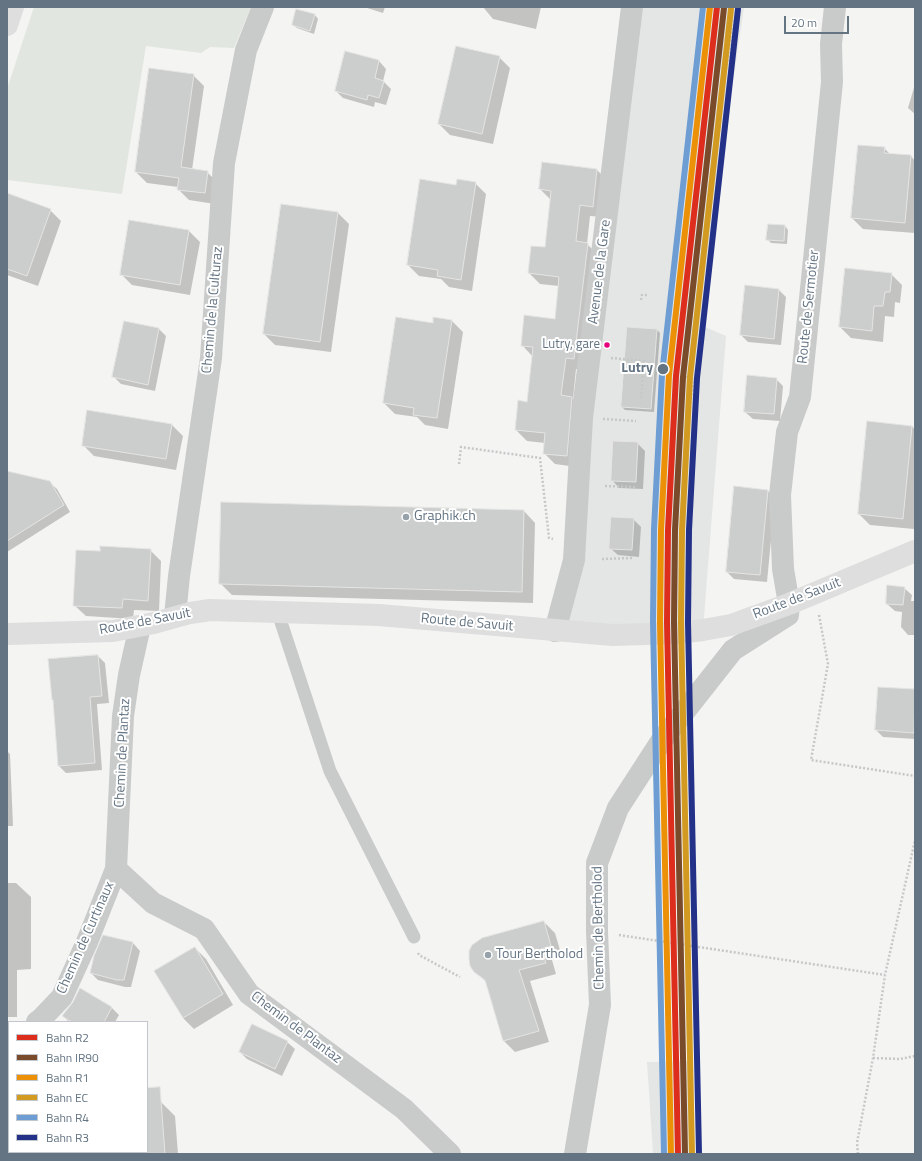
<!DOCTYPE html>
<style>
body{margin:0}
#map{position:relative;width:922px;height:1161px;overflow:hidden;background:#f4f4f2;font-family:"Titillium Web",sans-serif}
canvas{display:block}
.frame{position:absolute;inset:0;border:8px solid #647483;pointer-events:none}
.legend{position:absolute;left:8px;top:1021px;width:140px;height:132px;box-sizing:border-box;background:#fff;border:1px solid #c1c7cd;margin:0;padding:5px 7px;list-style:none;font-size:12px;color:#647483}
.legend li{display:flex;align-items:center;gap:8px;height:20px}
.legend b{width:20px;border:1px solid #c1c7cd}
.scale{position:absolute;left:784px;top:16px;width:65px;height:18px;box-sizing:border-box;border:2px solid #647483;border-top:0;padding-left:5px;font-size:12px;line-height:14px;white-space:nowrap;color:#647483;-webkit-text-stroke:3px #fff;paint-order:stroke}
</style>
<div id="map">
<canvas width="922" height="1161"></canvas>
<div class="frame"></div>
<ul class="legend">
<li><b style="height:5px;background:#dd2e1d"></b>Bahn R2</li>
<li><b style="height:5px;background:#7a4b2a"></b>Bahn IR90</li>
<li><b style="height:5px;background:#ec9007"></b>Bahn R1</li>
<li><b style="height:5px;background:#d29a21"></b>Bahn EC</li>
<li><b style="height:5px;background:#6d9dd3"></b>Bahn R4</li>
<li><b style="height:5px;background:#233189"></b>Bahn R3</li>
</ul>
<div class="scale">20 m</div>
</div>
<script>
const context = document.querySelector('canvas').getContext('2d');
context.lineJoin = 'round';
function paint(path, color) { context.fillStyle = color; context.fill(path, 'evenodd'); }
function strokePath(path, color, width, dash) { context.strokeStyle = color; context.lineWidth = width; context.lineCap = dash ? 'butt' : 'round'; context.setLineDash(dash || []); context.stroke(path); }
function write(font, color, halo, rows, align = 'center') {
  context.font = font + ' "Titillium Web",sans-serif'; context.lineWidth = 4; context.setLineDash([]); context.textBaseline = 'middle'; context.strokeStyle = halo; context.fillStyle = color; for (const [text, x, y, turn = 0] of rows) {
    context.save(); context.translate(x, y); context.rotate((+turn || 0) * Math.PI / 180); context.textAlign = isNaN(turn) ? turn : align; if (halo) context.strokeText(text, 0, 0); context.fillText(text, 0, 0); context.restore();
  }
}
paint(new Path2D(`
 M 632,7 L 744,7 L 733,82 L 705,327 L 726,336 L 703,630 L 555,631 Z
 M 693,1061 L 694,1116 L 689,1141 L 689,1154 L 653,1154 L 647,1062 Z`), '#e4e6e5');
paint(new Path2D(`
 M 34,7 L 251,7 L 234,48 L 210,47 L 201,53 L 146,46 L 122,194 L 7,180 L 7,89 Z`), '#e2e6e0');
paint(new Path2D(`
 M 364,7 L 385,7 L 383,13 Z
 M 483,7 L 541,7 L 536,29 L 493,19 Z
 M 315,15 L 318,19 L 314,34 L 297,28 L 293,25 Z
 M 499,57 L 510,68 L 493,144 L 450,135 L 439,124 Z
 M 379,61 L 386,69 L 383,81 L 391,89 L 386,105 L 375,102 L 374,107 L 343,98 L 336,91 Z
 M 193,75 L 204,86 L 192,170 L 207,172 L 218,183 L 215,204 L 189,200 L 178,189 L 178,187 L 147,183 L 136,172 Z
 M 915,84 L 915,114 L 908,108 Z
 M 884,148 L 891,155 L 911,156 L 915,161 L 915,233 L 863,229 L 852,218 Z
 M 597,170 L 608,181 L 604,217 L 590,216 L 587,244 L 598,255 L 585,370 L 576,369 L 573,399 L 583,409 L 577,467 L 555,464 L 544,453 L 545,443 L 527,441 L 516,430 L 528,403 L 533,357 L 522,345 L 555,320 L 559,286 L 540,284 L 529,273 L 545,248 L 551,200 L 540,189 Z
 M 475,183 L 486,194 L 472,291 L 449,287 L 441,279 L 419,276 L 408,265 L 457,186 Z
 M 7,194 L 50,210 L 61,221 L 38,286 L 7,275 Z
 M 282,206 L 338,213 L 349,224 L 331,352 L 275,345 L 264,334 Z
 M 785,226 L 788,230 L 787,244 L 771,243 L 767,239 Z
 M 189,231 L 200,242 L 190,295 L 132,285 L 121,274 Z
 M 891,274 L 902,285 L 900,303 L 895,302 L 894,317 L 885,316 L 883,342 L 851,338 L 840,327 Z
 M 779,290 L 786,297 L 781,345 L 748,342 L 741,335 Z
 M 452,321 L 463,332 L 448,429 L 425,425 L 417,417 L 395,414 L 384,403 L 434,324 Z
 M 159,329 L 166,336 L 155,391 L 121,384 L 114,377 Z
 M 657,330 L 660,333 L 654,412 L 625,410 L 622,407 Z
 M 776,379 L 783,386 L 780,421 L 753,419 L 745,412 Z
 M 172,425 L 183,436 L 176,470 L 94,456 L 83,445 Z
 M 912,426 L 915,430 L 915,516 L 914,529 L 870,525 L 859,514 Z
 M 637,443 L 645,451 L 643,489 L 619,488 L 612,480 Z
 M 7,472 L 49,482 L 57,489 L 70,512 L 7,552 Z
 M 768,491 L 775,498 L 767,582 L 734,579 L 727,572 Z
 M 524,511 L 535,523 L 533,603 L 232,595 L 220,583 Z
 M 633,519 L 641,527 L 639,557 L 618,555 L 610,548 Z
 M 150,550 L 161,561 L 159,611 L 134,610 L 133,619 L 86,616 L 74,605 L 100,552 Z
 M 888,586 L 904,588 L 912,595 L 911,601 L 915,601 L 915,635 L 908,635 L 901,627 L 902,612 L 895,611 L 887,604 Z
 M 98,656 L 105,663 L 109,703 L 97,704 L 102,770 L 66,773 L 59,766 L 54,701 L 53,700 Z
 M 879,688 L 915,690 L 915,739 L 883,737 L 876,730 Z
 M 7,751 L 10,754 L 13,826 L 7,826 Z
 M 7,883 L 16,883 L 31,897 L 31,969 L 17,970 L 17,1017 L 7,1017 Z
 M 544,922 L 555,933 L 562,957 L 552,960 L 556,974 L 530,981 L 549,1042 L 515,1052 L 504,1041 L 487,983 L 475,971 Z
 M 104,936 L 133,943 L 140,951 L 131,987 L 125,987 L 98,980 L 91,973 Z
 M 195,948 L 206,959 L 233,1005 L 194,1029 L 183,1018 Z
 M 83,991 L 112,1008 L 119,1015 L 115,1022 L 69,1022 L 63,1016 Z
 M 287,1042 L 295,1049 L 282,1076 L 247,1059 L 240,1052 Z
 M 161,1102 L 175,1116 L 178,1154 L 101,1154 L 101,1152 L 147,1152 L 147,1103 Z`), '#0003');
const building = new Path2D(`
 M 296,9 L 315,14 L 310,31 L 292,25 Z
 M 456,46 L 500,56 L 482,134 L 438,124 Z
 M 345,51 L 379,60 L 375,78 L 384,81 L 379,98 L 368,95 L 367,100 L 335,91 Z
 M 149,68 L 194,74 L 181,167 L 208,171 L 205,193 L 177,190 L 179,178 L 135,172 Z
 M 858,145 L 885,147 L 884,153 L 911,155 L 905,223 L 851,218 Z
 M 542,162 L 597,169 L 593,207 L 580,205 L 576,241 L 588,243 L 574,359 L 566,358 L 561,395 L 572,397 L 567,456 L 543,454 L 545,433 L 515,430 L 518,400 L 527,402 L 533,347 L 521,346 L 524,315 L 555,319 L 559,277 L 528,273 L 531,246 L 545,247 L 551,191 L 539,189 Z
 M 420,179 L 456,185 L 457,179 L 476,182 L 461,280 L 437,276 L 438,270 L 407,265 Z
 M 7,193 L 51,209 L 27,276 L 7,269 Z
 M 281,204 L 338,212 L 320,342 L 263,334 Z
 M 129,220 L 189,230 L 180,285 L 120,275 Z
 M 768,224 L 785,225 L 784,241 L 766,240 Z
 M 845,268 L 892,273 L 890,292 L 885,292 L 883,306 L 874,306 L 872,331 L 839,327 Z
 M 745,285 L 779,289 L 774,339 L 740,335 Z
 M 396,317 L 433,323 L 433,317 L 452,320 L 437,418 L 413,415 L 414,408 L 383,403 Z
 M 124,321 L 159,328 L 148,385 L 112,377 Z
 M 627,327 L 657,329 L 651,409 L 621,407 Z
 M 747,375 L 777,378 L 774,414 L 744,412 Z
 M 87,410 L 172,424 L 166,459 L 82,446 Z
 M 867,421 L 912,426 L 903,519 L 858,514 Z
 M 613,441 L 638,442 L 636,482 L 611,481 Z
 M 7,471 L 50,481 L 64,505 L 7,541 Z
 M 734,486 L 768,490 L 760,575 L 726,572 Z
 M 221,502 L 524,510 L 522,592 L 219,584 Z
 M 611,517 L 634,518 L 632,550 L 609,549 Z
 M 100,546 L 151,549 L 148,601 L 123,599 L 122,608 L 73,606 L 76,550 L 100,551 Z
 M 887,585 L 905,587 L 903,605 L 886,604 Z
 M 98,655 L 102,696 L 90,697 L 95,763 L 58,766 L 53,700 L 52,700 L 48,659 Z
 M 878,687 L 915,689 L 914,733 L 875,730 Z
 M 544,921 L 551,946 L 541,949 L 546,963 L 519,970 L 539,1031 L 503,1041 L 485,980 L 474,972 L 470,966 L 469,959 L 469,951 L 472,945 L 482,938 Z
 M 103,935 L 133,942 L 124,980 L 117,980 L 90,973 L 94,956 Z
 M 195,947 L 223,994 L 183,1018 L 154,971 Z
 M 80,988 L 112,1007 L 104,1022 L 72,1022 L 62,1016 L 73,1002 Z
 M 252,1024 L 288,1041 L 275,1069 L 239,1052 Z
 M 160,1087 L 165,1154 L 147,1154 L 147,1088 Z`);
paint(building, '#cccece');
strokePath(building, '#e4e4e2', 1);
strokePath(new Path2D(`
 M 722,93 L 737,7
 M 641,300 L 642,295 L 647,295
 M 611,358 L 644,361 L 641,400
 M 682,376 L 695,379 L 690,404
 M 603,419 L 636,421
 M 459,464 L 461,447 L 540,458 L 549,538 L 553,539
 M 605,486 L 636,487
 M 602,559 L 632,558
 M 819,615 L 828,664 L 811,760 L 915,776
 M 619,935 L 885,975
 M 418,953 L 419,955 L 460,977
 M 873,1058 L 900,1059 L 915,1056
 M 858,1154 L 857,1143 L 873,1058 L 885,975 L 915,840`), '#c6c8c8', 2.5, [2, 2]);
strokePath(new Path2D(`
 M 278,613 L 330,771 L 414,937`), '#c9caca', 13);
strokePath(new Path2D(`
 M 175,616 L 179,576 L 211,358 L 224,163 L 246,50 L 263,7
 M 140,626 L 129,675 L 123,716 L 116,869 L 153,903 L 204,929 L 249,994 L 404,1109 L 450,1154
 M 555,631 L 574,560 L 582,418 L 632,7
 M 37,1022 L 41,1019 L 62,997 L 87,942 L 116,869
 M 7,1033 L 9,1032
 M 575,1154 L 600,1005 L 597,931 L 597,863 L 618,808 L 662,740 L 733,650 L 788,615 L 789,604 L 783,569 L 780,495 L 787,432 L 800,397 L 832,82 L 831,44 L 835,7`), '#c9caca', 22);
strokePath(new Path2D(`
 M 7,634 L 113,631 L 154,623 L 190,613 L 210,610 L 379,615 L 613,635 L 677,633 L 703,630 L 731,625 L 789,604 L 915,551`), '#dedede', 22);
strokePath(new Path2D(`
 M 7,25 L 13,7`), '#dedede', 22);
strokePath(new Path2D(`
 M 678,1154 L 667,622 L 668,530 L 676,376 L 717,7`), '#dd2e1d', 6);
strokePath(new Path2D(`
 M 685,1154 L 674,622 L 675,530 L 683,377 L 724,8`), '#7a4b2a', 6);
strokePath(new Path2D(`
 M 671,1154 L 660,622 L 661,530 L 669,375 L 710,7`), '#ec9007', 6);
strokePath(new Path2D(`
 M 692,1154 L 681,622 L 682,530 L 690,377 L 731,9`), '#d29a21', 6);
strokePath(new Path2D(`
 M 664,1154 L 653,622 L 654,529 L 662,374 L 703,7`), '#6d9dd3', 6);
strokePath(new Path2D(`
 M 699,1154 L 688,622 L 689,530 L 697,378 L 738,9`), '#233189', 6);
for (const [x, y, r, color] of [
 [607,345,3.5,"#e5007d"],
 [663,369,6,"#647483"],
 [406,517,4,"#96a1aa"],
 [488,955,4,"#96a1aa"]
]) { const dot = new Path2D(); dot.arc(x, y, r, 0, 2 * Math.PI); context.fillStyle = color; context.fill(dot); strokePath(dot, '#fff', 1.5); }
write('13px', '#647483', '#fff', [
 ["Lutry, gare",600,345]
], 'right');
write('14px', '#647483', '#fff', [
 ["Avenue de la Gare",600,272,-83],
 ["Route de Sermotier",809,307,-84],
 ["Chemin de la Culturaz",213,310,-85],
 ["Route de Savuit",797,599,-21],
 ["Route de Savuit",145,622,-11],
 ["Route de Savuit",467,623,5],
 ["Chemin de Plantaz",123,753,-87],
 ["Chemin de Bertholod",599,928,-91],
 ["Chemin de Curtinaux",86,938,-66],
 ["Chemin de Plantaz",296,1028,37]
]);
write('bold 14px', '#647483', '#fff', [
 ["Lutry",653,369]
], 'right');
write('14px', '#647483', '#fff', [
 ["Graphik.ch",414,517],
 ["Tour Bertholod",496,955]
], 'left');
</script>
